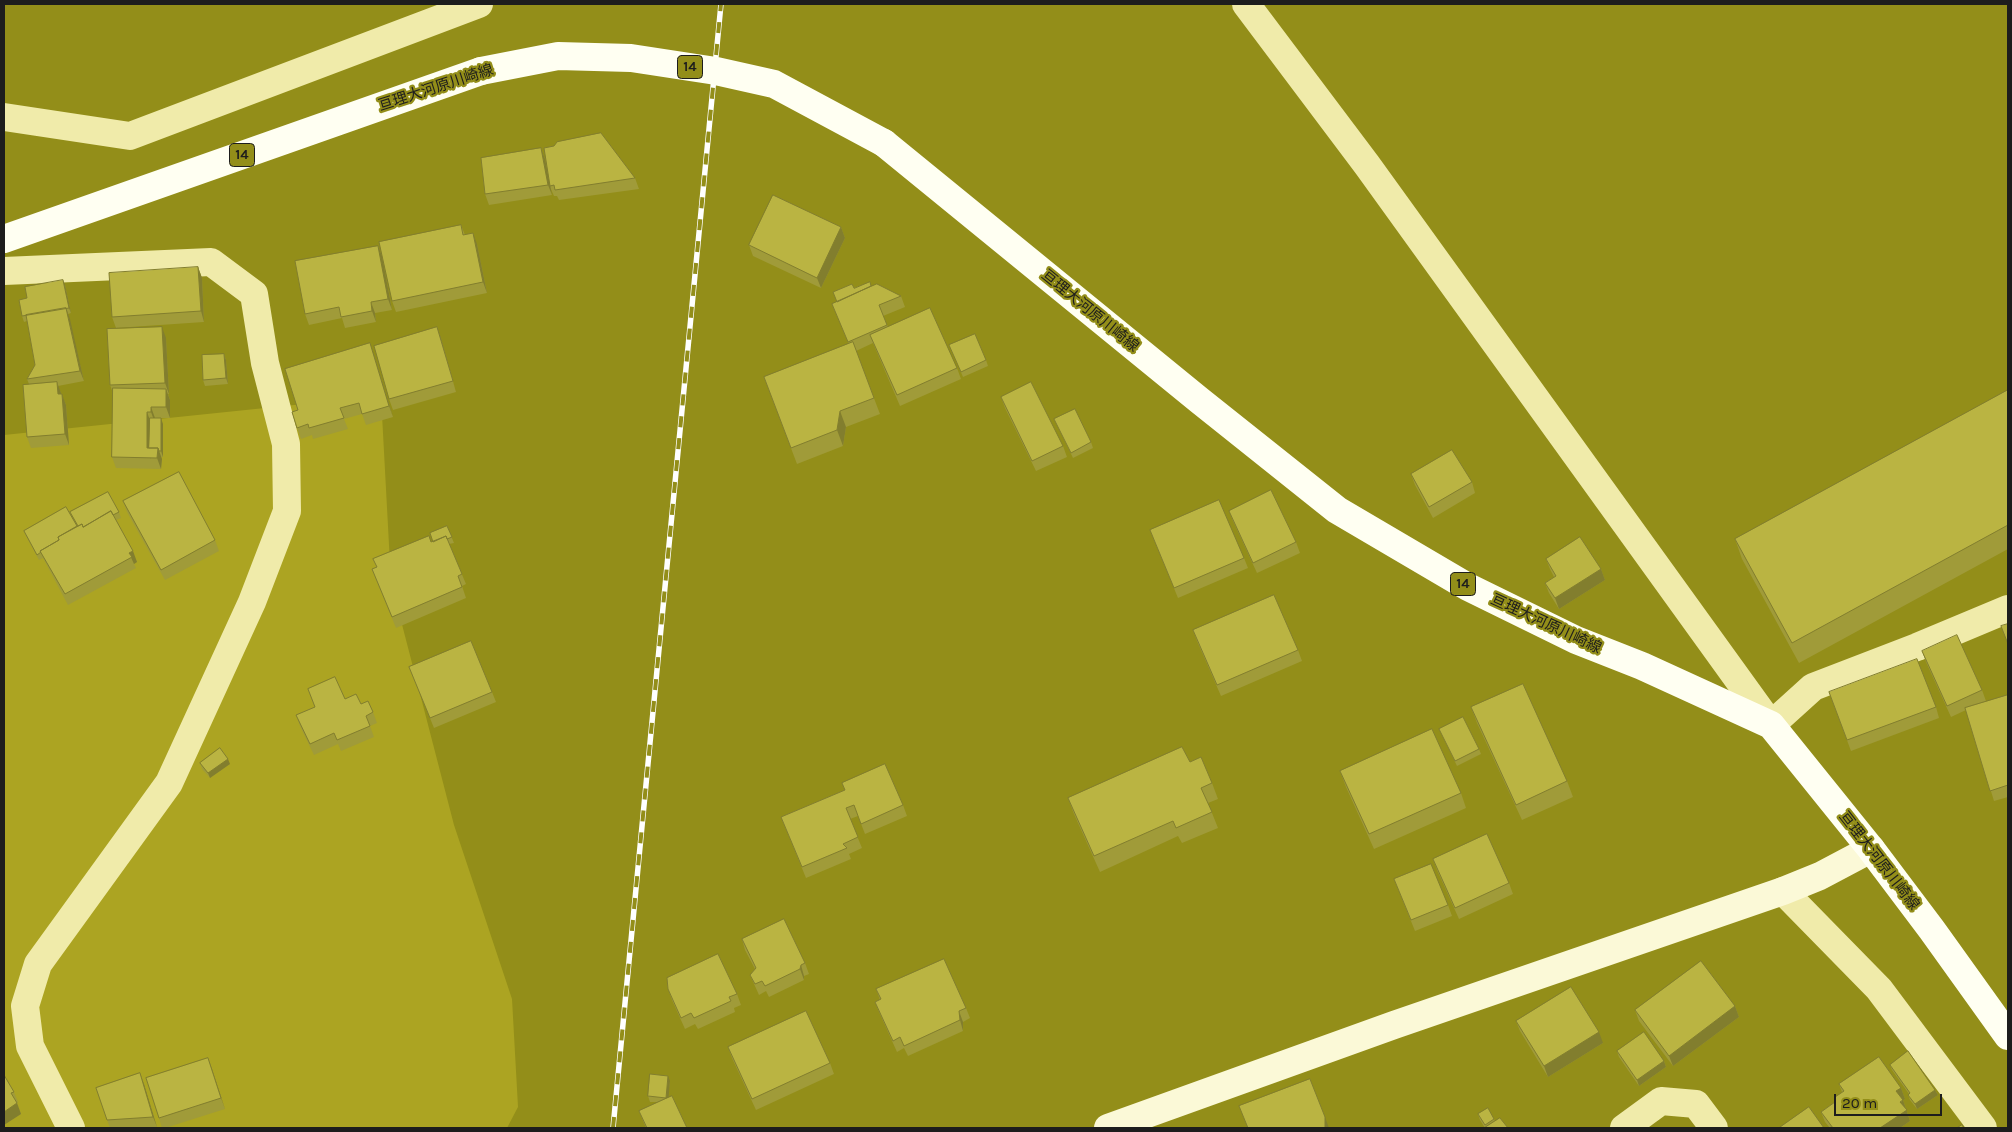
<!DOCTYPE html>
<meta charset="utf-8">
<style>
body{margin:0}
#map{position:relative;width:2012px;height:1132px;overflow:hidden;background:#938e19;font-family:Karla,sans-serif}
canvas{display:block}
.frame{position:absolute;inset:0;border:5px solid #1d1d1d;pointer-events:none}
.scale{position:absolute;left:1834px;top:1094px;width:108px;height:22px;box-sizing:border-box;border:2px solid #1d1d1d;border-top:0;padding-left:6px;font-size:15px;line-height:18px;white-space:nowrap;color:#1d1d1d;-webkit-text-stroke:4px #938e19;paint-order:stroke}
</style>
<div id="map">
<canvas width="2012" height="1132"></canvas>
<div class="frame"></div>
<div class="scale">20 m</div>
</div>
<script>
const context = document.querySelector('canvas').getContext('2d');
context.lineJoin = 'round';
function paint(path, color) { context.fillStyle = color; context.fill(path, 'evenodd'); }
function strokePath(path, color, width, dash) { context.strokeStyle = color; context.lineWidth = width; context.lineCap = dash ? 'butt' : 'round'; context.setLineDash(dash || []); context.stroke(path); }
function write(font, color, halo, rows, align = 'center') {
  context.font = font + ' Karla,"Noto Sans JP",sans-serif'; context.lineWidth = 4.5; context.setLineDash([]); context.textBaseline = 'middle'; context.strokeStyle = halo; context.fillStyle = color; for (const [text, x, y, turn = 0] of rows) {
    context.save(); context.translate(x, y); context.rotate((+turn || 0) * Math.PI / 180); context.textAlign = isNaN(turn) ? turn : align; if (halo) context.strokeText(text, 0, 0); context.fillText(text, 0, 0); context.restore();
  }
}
paint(new Path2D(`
 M 381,396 L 391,582 L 454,825 L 512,999 L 518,1107 L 507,1128 L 4,1128 L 4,435 Z`), '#aca422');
strokePath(new Path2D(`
 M 1246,4 L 1367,165 L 1771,725 L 1813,687 L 1917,647 L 2008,609
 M 4,117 L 130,136 L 479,4
 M 4,271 L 211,262 L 254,294 L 265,363 L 286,444 L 287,511 L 252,602 L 169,783 L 38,964 L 25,1006 L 30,1046 L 71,1128
 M 1783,891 L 1879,989 L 1983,1128
 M 1624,1128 L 1661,1101 L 1696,1104 L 1714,1128`), '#f0ebaa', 28);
strokePath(new Path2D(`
 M 1108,1128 L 1394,1025 L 1783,891 L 1820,876 L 1871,849`), '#fbf9d7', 28);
strokePath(new Path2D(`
 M 884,143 L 1199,400 L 1337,510 L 1468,587 L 1576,640 L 1642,666 L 1771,725 L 1871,849 L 1932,930 L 2008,1036
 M 4,239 L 481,71`), '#fffff2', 28);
const rail = new Path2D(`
 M 613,1128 L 721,4`);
strokePath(rail, '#fff', 5.5);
strokePath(rail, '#938e19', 4, [11]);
strokePath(new Path2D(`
 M 481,71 L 558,56 L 631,58 L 716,71 L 774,84 L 884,143`), '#fffff2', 28);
paint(new Path2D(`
 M 541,148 L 545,159 L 549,179 L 635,178 L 639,189 L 559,200 L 557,196 L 554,196 L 550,187 L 552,195 L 489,205 L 485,194 Z
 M 461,225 L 465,235 L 477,244 L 487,293 L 396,312 L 392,301 Z
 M 841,227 L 845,238 L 821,288 L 753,256 L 749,245 Z
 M 378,246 L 382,256 L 392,310 L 375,313 L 376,322 L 345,328 L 342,318 L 309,325 L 305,314 Z
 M 198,267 L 202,278 L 204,322 L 116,328 L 112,317 Z
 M 65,285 L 71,313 L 68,314 L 84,381 L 58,386 L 66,405 L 69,445 L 31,448 L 27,437 L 29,384 L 27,379 L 35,365 L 27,321 L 24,322 L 22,316 L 27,298 Z
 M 871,286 L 901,296 L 905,307 L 883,316 L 888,327 L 957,368 L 961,379 L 900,406 L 873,343 L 856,351 L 880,414 L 846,427 L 843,446 L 797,464 L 764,377 L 849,344 L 832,304 L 837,302 L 854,288 Z
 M 437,327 L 441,338 L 456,392 L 393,410 L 389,399 Z
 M 166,338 L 169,394 L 168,394 L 170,400 L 170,418 L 155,418 L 163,424 L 163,457 L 161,457 L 162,459 L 161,469 L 116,468 L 112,457 L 113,393 L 110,385 Z
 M 949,345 L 986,360 L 988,366 L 963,377 Z
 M 224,354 L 226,360 L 228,384 L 205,386 L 203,380 Z
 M 374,354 L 393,417 L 366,425 L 362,414 L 344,419 L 348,429 L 313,439 L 312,435 L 301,439 L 297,428 L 298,410 Z
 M 2008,390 L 2008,549 L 1799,663 L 1742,559 L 1735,539 Z
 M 1001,397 L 1063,446 L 1067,457 L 1036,471 L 1005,408 Z
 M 1054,419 L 1091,442 L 1093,448 L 1073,458 Z
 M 1411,474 L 1472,482 L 1475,493 L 1433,518 L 1415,485 Z
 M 123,501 L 215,540 L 219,551 L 165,580 L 127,512 Z
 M 1229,511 L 1296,542 L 1300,553 L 1257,573 L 1233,521 Z
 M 70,512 L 119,512 L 121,518 L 116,520 L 137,562 L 134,564 L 136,568 L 68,605 L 43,558 L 39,560 L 26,536 L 24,531 L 72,517 Z
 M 447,526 L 454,543 L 449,544 L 466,584 L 462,586 L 466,598 L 396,628 L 372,569 L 433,542 Z
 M 1150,530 L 1244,558 L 1248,568 L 1178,598 Z
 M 1546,559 L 1601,569 L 1605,580 L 1559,609 L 1549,593 L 1545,583 L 1554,577 L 1550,569 Z
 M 1193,630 L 1298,650 L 1302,661 L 1221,696 L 1197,641 Z
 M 1922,651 L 1982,690 L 1986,701 L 1982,703 L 2008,695 L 2008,797 L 1994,801 L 1966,710 L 1951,717 L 1926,662 Z
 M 409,667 L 492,692 L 496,702 L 434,728 Z
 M 308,689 L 345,699 L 361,704 L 373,712 L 377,723 L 370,726 L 374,737 L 341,751 L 338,744 L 314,755 L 300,726 L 296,715 L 315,707 Z
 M 1829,692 L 1936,707 L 1939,718 L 1851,751 Z
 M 1471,707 L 1567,781 L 1573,797 L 1522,820 L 1477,723 Z
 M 1439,729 L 1479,749 L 1481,754 L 1457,766 Z
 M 1190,762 L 1212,783 L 1218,799 L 1208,803 L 1218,828 L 1182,843 L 1178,836 L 1100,872 L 1074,814 L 1068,798 Z
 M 200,763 L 230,764 L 210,778 L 202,769 Z
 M 1340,771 L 1461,793 L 1466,808 L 1374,849 L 1346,787 Z
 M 842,783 L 903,805 L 907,816 L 865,834 L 858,816 L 850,819 L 862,848 L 849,854 L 851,859 L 806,878 L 781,817 L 845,790 Z
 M 1433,859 L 1509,883 L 1513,894 L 1459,919 L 1437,870 Z
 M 1394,879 L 1448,905 L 1452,916 L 1415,931 Z
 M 742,939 L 805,963 L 809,974 L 804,976 L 804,980 L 769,997 L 766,991 L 759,995 L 750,975 L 755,969 L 745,950 Z
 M 668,989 L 737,994 L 741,1005 L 734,1008 L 735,1012 L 698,1029 L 695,1024 L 685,1029 L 672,1000 Z
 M 876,989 L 966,1008 L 970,1018 L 963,1022 L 963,1031 L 908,1056 L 904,1048 L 897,1052 L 879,1012 L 875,1002 L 880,1000 Z
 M 1735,1006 L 1739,1017 L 1673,1066 L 1639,1021 L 1635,1010 Z
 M 1516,1021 L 1603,1043 L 1548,1077 L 1520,1031 Z
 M 728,1047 L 830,1063 L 834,1074 L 756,1110 L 732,1058 Z
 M 1617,1051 L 1664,1061 L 1666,1067 L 1639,1086 L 1619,1057 Z
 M 208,1058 L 225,1109 L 165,1128 L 162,1128 L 159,1118 Z
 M 1890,1065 L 1935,1090 L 1938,1095 L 1917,1109 L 1910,1100 L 1908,1095 L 1909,1094 L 1892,1070 Z
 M 4,1075 L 14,1092 L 18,1102 L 17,1103 L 21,1114 L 4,1125 Z
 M 670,1081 L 668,1097 L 687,1128 L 646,1128 L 639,1111 L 658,1102 L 650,1102 L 648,1096 Z
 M 144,1084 L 157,1127 L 146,1128 L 110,1128 L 96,1088 Z
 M 1839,1084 L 1901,1088 L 1905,1099 L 1903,1100 L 1910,1121 L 1900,1128 L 1830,1128 L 1825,1122 L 1821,1112 L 1835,1102 L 1842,1092 Z
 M 1478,1114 L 1494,1119 L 1495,1121 L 1508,1128 L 1485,1128 L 1480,1120 Z`), '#a09b39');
paint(new Path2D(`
 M 541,148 L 545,159 L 552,195 L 548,185 Z
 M 841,227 L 845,238 L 821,288 L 817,278 Z
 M 473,233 L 477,244 L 487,293 L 483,282 Z
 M 378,246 L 382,256 L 392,310 L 388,299 Z
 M 198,267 L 202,278 L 204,322 L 201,311 Z
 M 63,280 L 65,285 L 71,313 L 69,308 Z
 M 371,302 L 375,313 L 376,322 L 372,311 Z
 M 66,308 L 70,319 L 84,381 L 80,371 Z
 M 162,327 L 166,338 L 169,394 L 165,383 Z
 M 437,327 L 441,338 L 456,392 L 453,381 Z
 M 370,343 L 374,354 L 393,417 L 389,406 Z
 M 224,354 L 226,360 L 228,384 L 226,378 Z
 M 57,382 L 61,393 L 62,405 L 58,394 Z
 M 166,389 L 170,400 L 170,418 L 166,407 Z
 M 62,394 L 66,405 L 69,445 L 65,434 Z
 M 151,407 L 155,418 L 155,423 L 151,412 Z
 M 840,411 L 846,427 L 843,446 L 837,430 Z
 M 147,412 L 151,423 L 151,459 L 147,448 Z
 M 161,418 L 163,424 L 163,457 L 161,451 Z
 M 158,448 L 162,459 L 161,469 L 157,458 Z
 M 133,551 L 137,562 L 134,564 L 129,553 Z
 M 1601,569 L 1605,580 L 1559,609 L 1555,598 Z
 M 228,759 L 230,764 L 210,778 L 208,773 Z
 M 801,965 L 804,976 L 804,980 L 800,969 Z
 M 1735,1006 L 1739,1017 L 1673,1066 L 1669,1056 Z
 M 959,1011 L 963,1022 L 963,1031 L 960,1020 Z
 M 1599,1032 L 1603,1043 L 1548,1077 L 1544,1066 Z
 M 208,1058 L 212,1069 L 225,1109 L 221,1098 Z
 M 1664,1061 L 1666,1067 L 1639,1086 L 1637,1080 Z
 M 140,1073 L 144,1084 L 157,1127 L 153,1117 Z
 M 668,1076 L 670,1081 L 668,1104 L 666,1098 Z
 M 1901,1088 L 1905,1099 L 1900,1102 L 1896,1091 Z
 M 1935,1090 L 1938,1095 L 1917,1109 L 1915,1104 Z
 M 1903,1100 L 1910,1121 L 1900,1128 L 1880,1128 Z
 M 17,1103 L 21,1114 L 4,1125 L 4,1112 Z
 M 1325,1117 L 1329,1128 L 1325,1128 Z`), '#827e2e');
const building = new Path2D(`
 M 601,133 L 635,178 L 555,190 L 554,185 L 550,186 L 544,148 L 554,146 L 557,142 Z
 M 541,148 L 548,185 L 485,194 L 481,158 Z
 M 773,195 L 841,227 L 817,278 L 749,245 Z
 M 461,225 L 463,235 L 473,233 L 483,282 L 392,301 L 379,242 Z
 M 378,246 L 388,299 L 371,302 L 372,311 L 341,317 L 339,307 L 305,314 L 295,261 Z
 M 198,267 L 201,311 L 112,317 L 109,273 Z
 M 63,280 L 69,308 L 22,316 L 19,300 L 27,298 L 25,287 Z
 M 870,282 L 871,286 L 837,302 L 833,292 L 852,284 L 854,288 Z
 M 877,284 L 901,296 L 879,305 L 887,325 L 848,342 L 832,304 Z
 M 66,308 L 80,371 L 27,379 L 35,365 L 26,315 Z
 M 930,308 L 957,368 L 897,395 L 870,335 Z
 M 162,327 L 165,383 L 110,385 L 107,329 Z
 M 437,327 L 453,381 L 389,399 L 374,346 Z
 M 975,334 L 986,360 L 961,372 L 949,345 Z
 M 853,342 L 874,398 L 840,411 L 837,430 L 791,448 L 764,377 Z
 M 370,343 L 389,406 L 362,414 L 359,403 L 340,408 L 344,418 L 309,428 L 308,424 L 297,428 L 292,412 L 298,410 L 285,369 Z
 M 224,354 L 226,378 L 203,380 L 202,355 Z
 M 57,382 L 58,394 L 62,394 L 65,434 L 27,437 L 23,385 Z
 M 1031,382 L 1063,446 L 1032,461 L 1001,397 Z
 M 113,388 L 166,389 L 166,407 L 151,407 L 151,412 L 147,412 L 147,448 L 158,448 L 157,458 L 112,457 Z
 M 2008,390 L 2008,525 L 1792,643 L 1735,539 Z
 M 1075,409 L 1091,442 L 1071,453 L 1054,419 Z
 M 150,418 L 161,418 L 161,451 L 159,451 L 158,448 L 149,448 Z
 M 1452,450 L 1472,482 L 1429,507 L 1411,474 Z
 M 179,472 L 215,540 L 161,570 L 123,501 Z
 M 1271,490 L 1296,542 L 1253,563 L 1229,511 Z
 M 108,492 L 119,512 L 113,515 L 111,511 L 83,527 L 82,524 L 78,526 L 70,512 Z
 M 1219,500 L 1244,558 L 1174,588 L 1150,530 Z
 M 66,507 L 77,526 L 58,537 L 59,540 L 40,551 L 41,552 L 37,555 L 24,531 Z
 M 111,511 L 133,551 L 129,553 L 132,557 L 65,594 L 40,551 L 59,540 L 58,537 L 82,524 L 83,527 Z
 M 447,526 L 452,537 L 447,539 L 446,536 L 433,542 L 430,533 Z
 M 429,536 L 431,542 L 446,536 L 462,574 L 458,576 L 462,587 L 392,617 L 372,569 L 377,567 L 373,559 Z
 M 1580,537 L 1601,569 L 1555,598 L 1545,583 L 1556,576 L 1546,559 Z
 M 1274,595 L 1298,650 L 1217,685 L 1193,630 Z
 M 2008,624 L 2008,644 L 2001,626 Z
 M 1957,635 L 1982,690 L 1947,706 L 1922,651 Z
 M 471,641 L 492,692 L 430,718 L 409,667 Z
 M 1917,659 L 1936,707 L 1847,740 L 1829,692 Z
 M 335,677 L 345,699 L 356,694 L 361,704 L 368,701 L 373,712 L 366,716 L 370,726 L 337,740 L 334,733 L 310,744 L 296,715 L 315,707 L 308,689 Z
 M 1523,684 L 1567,781 L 1516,805 L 1471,707 Z
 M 2008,695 L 2008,785 L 1990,791 L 1965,708 Z
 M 1463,717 L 1479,749 L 1455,761 L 1439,729 Z
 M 1432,729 L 1461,793 L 1369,834 L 1340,771 Z
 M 1182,747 L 1190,762 L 1201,757 L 1212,783 L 1201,788 L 1212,812 L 1176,828 L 1173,821 L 1094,856 L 1068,798 Z
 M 220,748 L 228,759 L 208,773 L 200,763 Z
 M 885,764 L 903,805 L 861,824 L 854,805 L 846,808 L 858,837 L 843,844 L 847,848 L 802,867 L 781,817 L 845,790 L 842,783 Z
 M 1487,834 L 1509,883 L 1455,908 L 1433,859 Z
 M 1431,864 L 1448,905 L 1411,920 L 1394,879 Z
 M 784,919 L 805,963 L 801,965 L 800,969 L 765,986 L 762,981 L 755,984 L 750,975 L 756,968 L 742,939 Z
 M 718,954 L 737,994 L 729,997 L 731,1001 L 694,1018 L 691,1013 L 681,1018 L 668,989 L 667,978 Z
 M 944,959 L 966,1008 L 959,1011 L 960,1020 L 904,1046 L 900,1037 L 893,1041 L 875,1002 L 881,999 L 876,989 Z
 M 1701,961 L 1735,1006 L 1669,1056 L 1635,1010 Z
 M 1571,987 L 1599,1032 L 1544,1066 L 1516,1021 Z
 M 806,1011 L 830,1063 L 752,1099 L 728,1047 Z
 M 1644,1032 L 1664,1061 L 1637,1080 L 1617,1051 Z
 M 1908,1051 L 1935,1090 L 1915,1104 L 1908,1095 L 1910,1093 L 1890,1065 Z
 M 1879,1057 L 1901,1088 L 1896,1091 L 1903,1100 L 1900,1102 L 1907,1110 L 1880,1128 L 1833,1128 L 1821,1112 L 1835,1102 L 1835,1097 L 1844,1091 L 1839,1084 Z
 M 208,1058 L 221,1098 L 159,1118 L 146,1078 Z
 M 140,1073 L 153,1117 L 107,1120 L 96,1088 Z
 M 650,1074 L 668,1076 L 666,1098 L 648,1096 Z
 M 4,1075 L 14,1092 L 11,1093 L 17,1103 L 4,1112 Z
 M 1310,1079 L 1325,1117 L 1325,1128 L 1248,1128 L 1239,1106 Z
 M 672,1096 L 687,1128 L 647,1128 L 639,1111 Z
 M 1809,1107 L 1824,1128 L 1779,1128 Z
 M 1488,1108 L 1494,1119 L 1485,1125 L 1478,1114 Z
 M 1500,1118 L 1508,1128 L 1487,1128 L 1486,1127 Z
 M 1962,1125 L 1964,1128 L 1957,1128 Z`);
paint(building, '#bab442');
strokePath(building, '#827e2e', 1);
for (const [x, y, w] of [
 [690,67,25],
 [242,155,25],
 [1463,584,25]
]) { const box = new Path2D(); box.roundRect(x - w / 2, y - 11.5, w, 23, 4); context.fillStyle = '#938e19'; context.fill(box); strokePath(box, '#1d1d1d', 1); }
write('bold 14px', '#1d1d1d', null, [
 ["14",690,67],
 ["14",242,155],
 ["14",1463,584]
]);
write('15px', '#1d1d1d', '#938e19', [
 ["亘理大河原川崎線",436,88,-18],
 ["亘理大河原川崎線",1090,311,39],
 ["亘理大河原川崎線",1546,624,25],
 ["亘理大河原川崎線",1879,861,52]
]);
</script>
